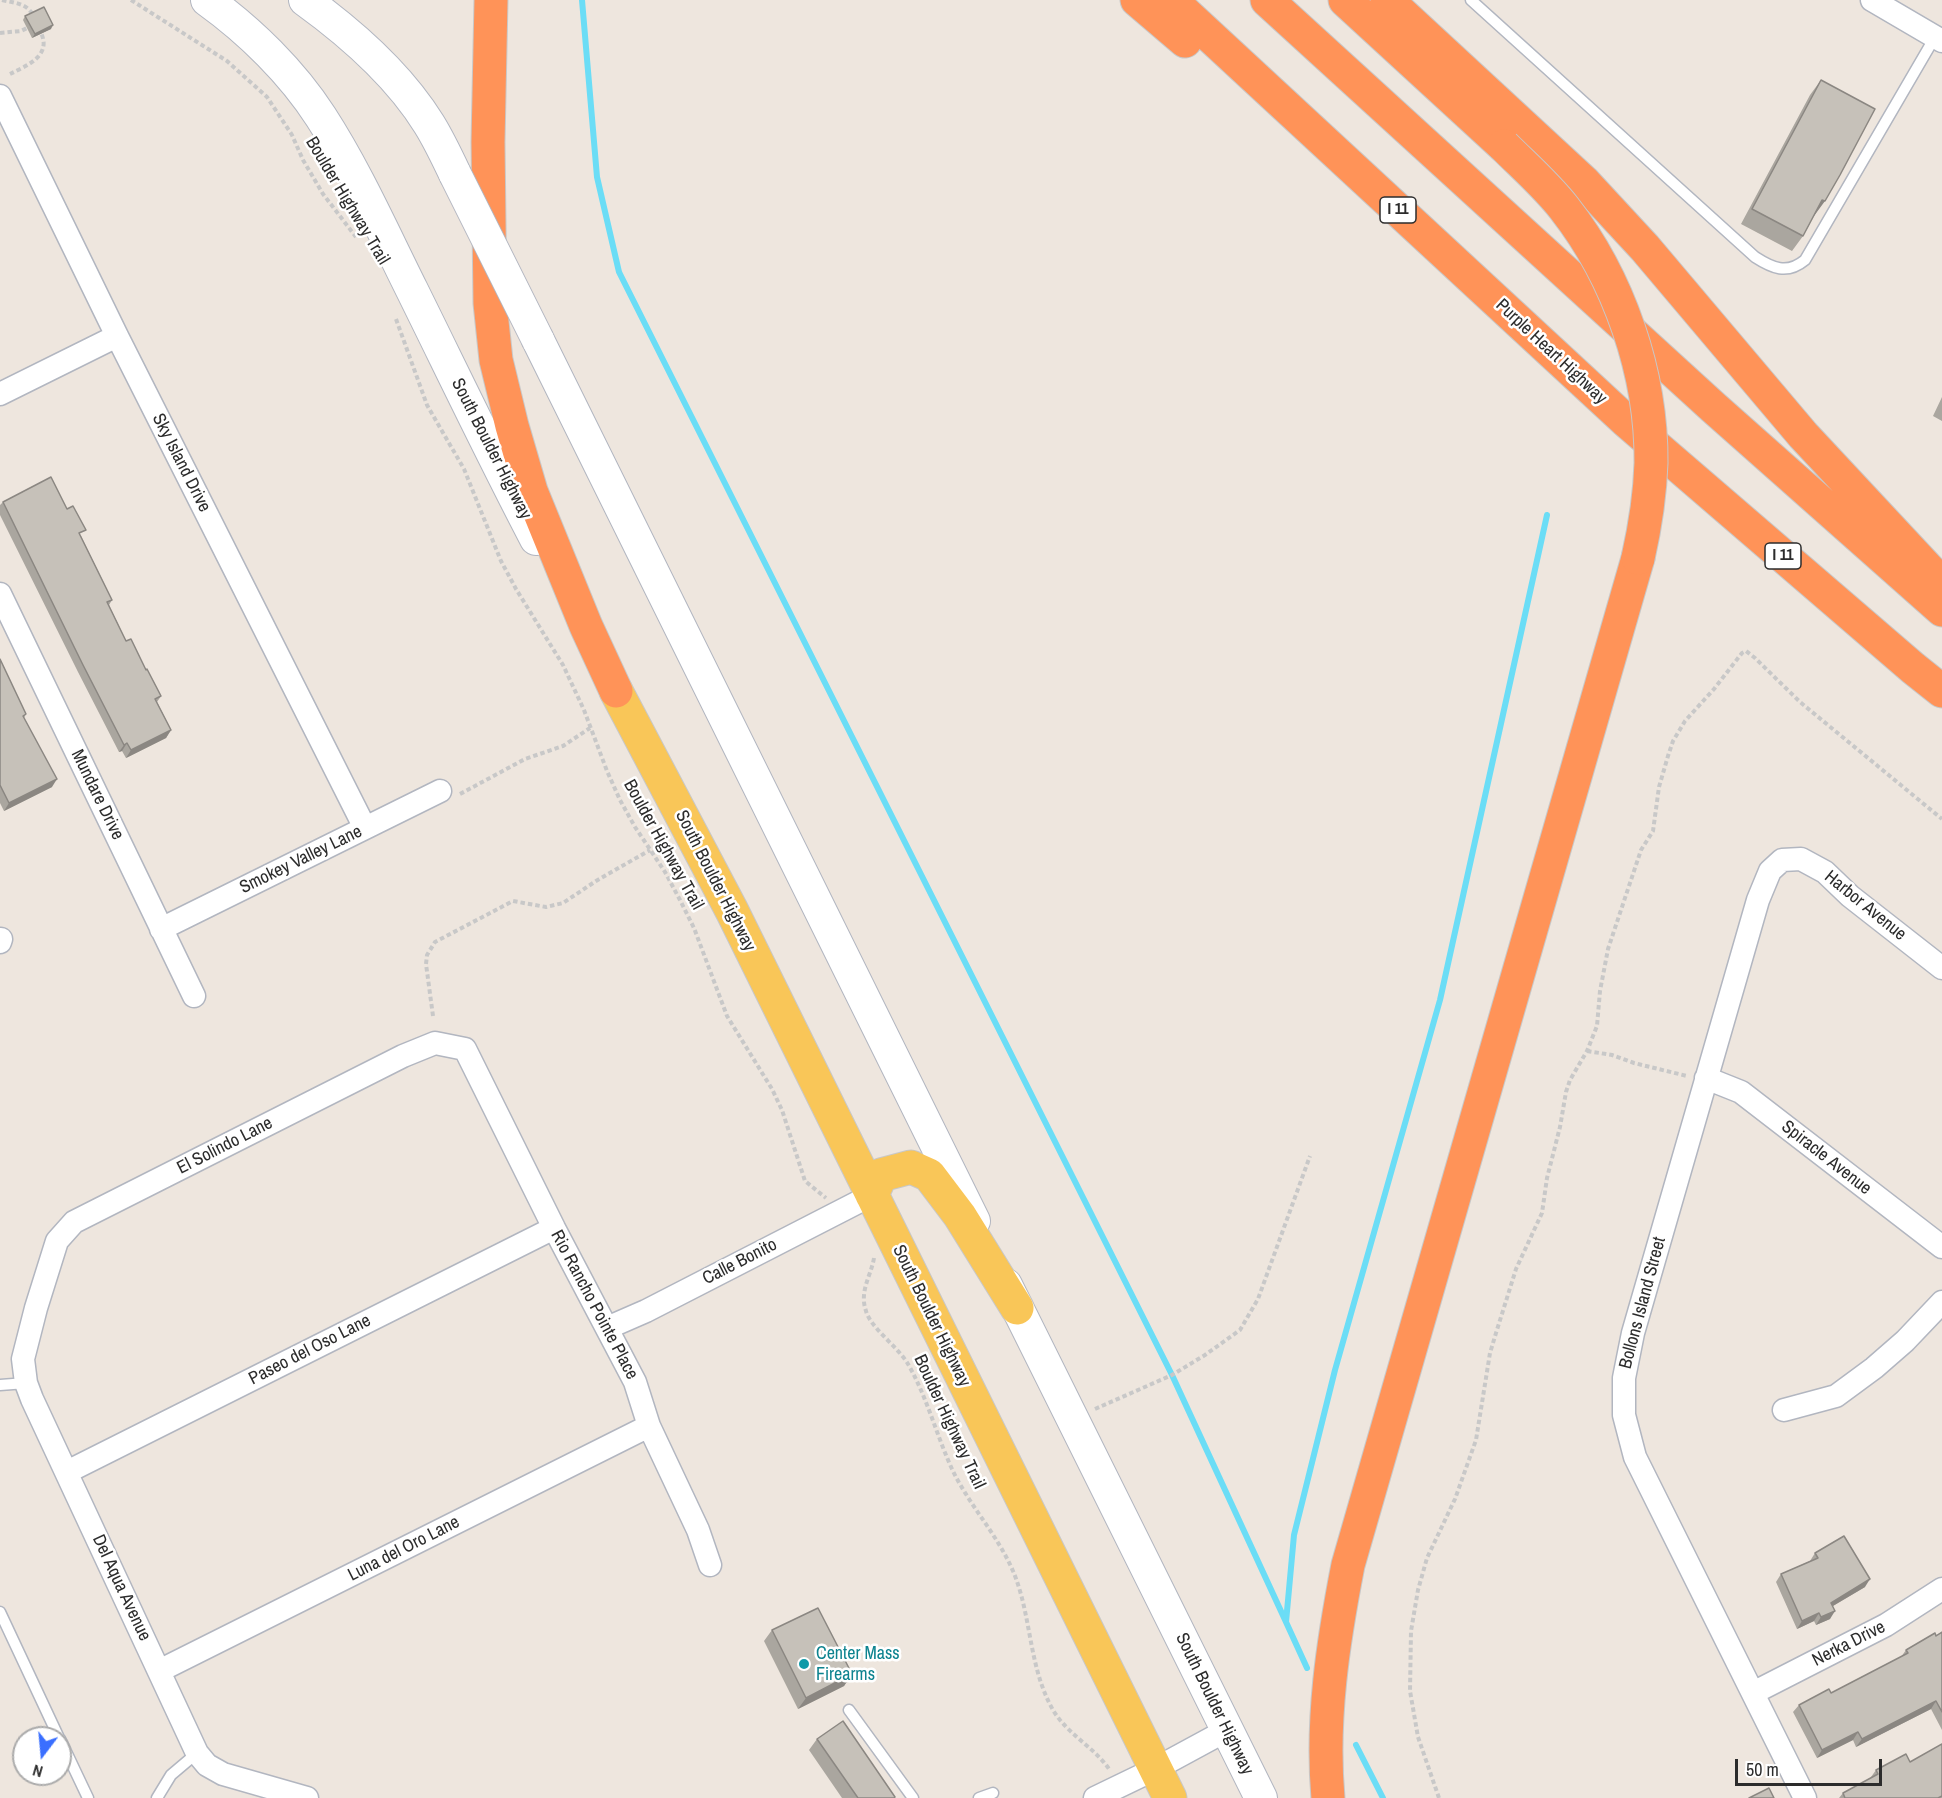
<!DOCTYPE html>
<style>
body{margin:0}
#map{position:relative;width:1942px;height:1798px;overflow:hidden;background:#eee6de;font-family:"Archivo Narrow",sans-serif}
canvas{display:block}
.north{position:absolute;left:12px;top:1726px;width:60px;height:60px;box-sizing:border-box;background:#fff;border:2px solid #ababab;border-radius:50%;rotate:196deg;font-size:16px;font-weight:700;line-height:24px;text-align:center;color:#2c2c2c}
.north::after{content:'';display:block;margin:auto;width:21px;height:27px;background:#3a6fff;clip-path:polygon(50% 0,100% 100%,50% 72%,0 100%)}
.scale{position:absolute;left:1735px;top:1759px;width:147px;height:27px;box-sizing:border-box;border:3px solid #2c2c2c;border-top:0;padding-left:8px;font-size:18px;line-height:21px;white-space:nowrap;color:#2c2c2c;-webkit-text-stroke:4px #fff;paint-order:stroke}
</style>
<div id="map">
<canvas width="1942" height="1798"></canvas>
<div class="north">N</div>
<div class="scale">50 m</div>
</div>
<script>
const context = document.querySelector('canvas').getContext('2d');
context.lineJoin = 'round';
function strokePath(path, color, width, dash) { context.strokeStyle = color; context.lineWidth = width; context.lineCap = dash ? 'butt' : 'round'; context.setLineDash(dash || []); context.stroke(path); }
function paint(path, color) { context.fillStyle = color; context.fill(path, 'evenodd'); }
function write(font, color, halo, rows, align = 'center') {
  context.font = font + ' "Archivo Narrow",sans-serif'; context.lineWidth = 5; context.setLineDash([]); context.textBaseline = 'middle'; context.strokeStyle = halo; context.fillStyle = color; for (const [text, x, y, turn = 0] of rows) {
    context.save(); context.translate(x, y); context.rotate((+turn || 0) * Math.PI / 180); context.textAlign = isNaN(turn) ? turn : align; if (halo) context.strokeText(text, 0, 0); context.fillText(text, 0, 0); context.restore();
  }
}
strokePath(new Path2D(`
 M 582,0 L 597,177 L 619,272 L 1172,1375 L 1286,1622
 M 1307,1668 L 1286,1622 L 1294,1535 L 1335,1370 L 1440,1000 L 1547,515
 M 1356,1745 L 1383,1798`), '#6bddf6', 6);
const lane = new Path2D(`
 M 1471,0 L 1755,257 C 1772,268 1787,275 1805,260 L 1935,37
 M 0,1385 L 26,1383
 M 0,1612 L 59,1738
 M 849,1710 L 913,1798
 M 60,1739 L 88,1798
 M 157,1798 L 171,1775 L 197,1753
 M 979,1798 L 993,1793`);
const street = new Path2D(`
 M 1872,0 L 1942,41
 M 0,96 L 117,336 L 365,828
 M 0,394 L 117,336
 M 0,594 L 194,996
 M 161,929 L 440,791
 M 0,942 L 1,939
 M 1706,1078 L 1741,1092 L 1942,1247
 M 607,1328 L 646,1311 L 872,1195
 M 1784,1410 L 1836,1396 L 1874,1368 L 1905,1341 L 1942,1302
 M 67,1472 L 554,1228
 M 159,1671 L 649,1426
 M 1753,1693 L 1886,1625 L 1942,1589
 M 307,1798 L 223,1774 L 207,1765 L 197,1753 L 32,1399 L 26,1383 L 23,1359 L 36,1308 L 57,1241 L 74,1222 L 403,1056 L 435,1043 L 465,1049 L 554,1228 L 635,1382 L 649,1426 L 698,1530 L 710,1565
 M 1095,1798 L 1155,1769 L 1227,1730
 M 1805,1798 L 1635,1457 L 1624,1415 L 1624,1378 L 1633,1333 L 1758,900 L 1770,871 L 1782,860 L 1801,859 L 1825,872 L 1850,896 L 1942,968`);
const secondary = new Path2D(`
 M 207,0 C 250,31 292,72 321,117 C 356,171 383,232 412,290 C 453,373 493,457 536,539
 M 305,0 C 352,34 398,74 429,124 C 439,140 447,157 455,174
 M 538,340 L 974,1221
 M 1006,1285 L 1261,1798`);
const primary = new Path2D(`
 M 616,691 L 732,911 L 1170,1798
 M 872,1195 L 881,1175 L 911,1167 L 929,1175 L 960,1216 L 1017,1308`);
const highway = new Path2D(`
 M 491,0 L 488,142 L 490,303 L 496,360 L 512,426 L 531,491 L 586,626 L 616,691
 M 1137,0 L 1185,41
 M 1171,0 L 1625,420 L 1913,668 L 1942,691
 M 1267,0 L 1713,407 L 1942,610
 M 1345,0 L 1504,146
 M 1387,0 L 1583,181 L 1645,248 L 1803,435 L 1942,584
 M 1328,1798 C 1321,1720 1333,1642 1348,1565 L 1638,558`);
strokePath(lane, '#b2b6c0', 13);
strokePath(street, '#b2b6c0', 25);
strokePath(secondary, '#b2b6c0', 34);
strokePath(primary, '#c8c8c8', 35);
strokePath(highway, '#c8c8c8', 35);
strokePath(new Path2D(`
 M 2,0 C 15,3 26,3 33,15
 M 131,0 L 227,61 L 267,97 L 292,135 L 303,160 L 323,194 L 356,237
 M 0,33 L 21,31 L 27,28
 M 10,74 C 26,66 52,56 41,33
 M 396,319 L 427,405 L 464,469 L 501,561 L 516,589 L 563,665 L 584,710 L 607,771 L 620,800 L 635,827 L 665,872 L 680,900 L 694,928 L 727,1016 L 772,1089 L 782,1110 L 805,1181 L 826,1198
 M 460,794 L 525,759 L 563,746 L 590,728
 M 433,1016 L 426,964 L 427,955 L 435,942 L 513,901 L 546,907 L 563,903 L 596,881 L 650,850
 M 1587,1051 L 1612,1055 L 1634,1063 L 1687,1076
 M 874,1258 C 871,1276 859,1291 866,1311 C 870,1327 898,1347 908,1364 C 927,1397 936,1434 952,1469 C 969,1505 997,1534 1013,1571 C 1032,1616 1028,1666 1053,1710 C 1067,1734 1094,1747 1109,1769
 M 1095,1409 L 1172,1375 L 1205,1355 L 1240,1330 L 1258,1299 L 1310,1156
 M 1439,1798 L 1418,1737 L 1410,1691 L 1411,1631 L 1418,1590 L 1427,1558 L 1455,1499 L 1476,1440 L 1490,1353 L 1496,1333 L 1516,1269 L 1542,1213 L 1547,1178 L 1560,1127 L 1566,1092 L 1570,1080 L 1587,1051 L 1597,1026 L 1600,991 L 1608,949 L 1641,850 L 1653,831 L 1659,787 L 1668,756 L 1673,741 L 1685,721 L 1714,689 L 1742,653 L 1746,651 L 1755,658 L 1800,702 L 1942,819`), '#c8c8c8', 4, [4.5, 3]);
strokePath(lane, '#fff', 10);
strokePath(street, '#fff', 22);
strokePath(secondary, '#fff', 32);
strokePath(primary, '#f9c658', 33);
strokePath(highway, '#ff9358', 33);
const secondaryBridge = new Path2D(`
 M 455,174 L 538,340`);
const highwayBridge = new Path2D(`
 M 1504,146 C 1524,166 1546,185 1564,208 C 1619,278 1652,374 1651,463 C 1650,495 1645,527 1638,558`);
strokePath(secondaryBridge, '#b2b6c0', 34, []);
strokePath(highwayBridge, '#c8c8c8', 35, []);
strokePath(secondaryBridge, '#fff', 32);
strokePath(highwayBridge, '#ff9358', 33);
paint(new Path2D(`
 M 25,16 L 51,29 L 32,38 L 23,20 Z
 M 1821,80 L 1814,216 L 1803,236 L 1792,251 L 1741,224 L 1810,95 Z
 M 1942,397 L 1942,421 L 1933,416 Z
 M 3,502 L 81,536 L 112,600 L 109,605 L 126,641 L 146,670 L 161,696 L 157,702 L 171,730 L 166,738 L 126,758 L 122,751 L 119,752 L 78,672 L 0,515 L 0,505 Z
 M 0,659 L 26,714 L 24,718 L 52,787 L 4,811 L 0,803 Z
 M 1815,1553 L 1865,1587 L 1833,1606 L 1830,1619 L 1816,1625 L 1814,1621 L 1797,1629 L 1776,1582 L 1781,1574 L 1810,1561 Z
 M 772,1630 L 852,1674 L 844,1686 L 798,1709 L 764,1641 Z
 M 1942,1632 L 1942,1730 L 1931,1709 L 1856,1747 L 1853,1740 L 1817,1758 L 1793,1712 L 1799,1705 L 1831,1693 L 1901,1657 L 1906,1650 Z
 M 817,1739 L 895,1798 L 842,1798 L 809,1750 Z
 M 1942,1744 L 1942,1798 L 1839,1798 L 1843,1793 L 1871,1778 L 1871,1777 L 1876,1770 L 1910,1762 Z`), '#aaa69f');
paint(new Path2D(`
 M 53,25 L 51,29 L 32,38 L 35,34 Z
 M 1822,200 L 1825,201 L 1814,216 L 1812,215 Z
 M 171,730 L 166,738 L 126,758 L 131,750 Z
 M 127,743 L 122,751 L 119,752 L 124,745 Z
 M 57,779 L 52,787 L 4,811 L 9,803 Z
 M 1870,1579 L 1865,1587 L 1826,1610 L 1831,1603 Z
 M 1835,1611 L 1830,1619 L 1816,1625 L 1821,1617 Z
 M 1819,1613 L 1814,1621 L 1797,1629 L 1802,1621 Z
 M 852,1674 L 844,1686 L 798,1709 L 806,1698 Z
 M 1936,1701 L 1931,1709 L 1856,1747 L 1862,1739 Z
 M 1858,1732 L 1853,1740 L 1817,1758 L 1822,1750 Z`), '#8b8782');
const building = new Path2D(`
 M 44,7 L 53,25 L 35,34 L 25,16 Z
 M 1821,80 L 1875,109 L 1840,175 L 1825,201 L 1822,200 L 1803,236 L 1752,209 Z
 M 51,477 L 67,509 L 73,506 L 86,530 L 79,533 L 112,600 L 107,602 L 126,641 L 131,639 L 146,670 L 147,669 L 161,696 L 155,699 L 171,730 L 131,750 L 127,743 L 124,745 L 83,665 L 3,502 Z
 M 0,659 L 26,714 L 23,716 L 57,779 L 9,803 L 0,785 Z
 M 1844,1536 L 1870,1579 L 1831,1603 L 1835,1611 L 1821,1617 L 1819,1613 L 1802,1621 L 1781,1574 L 1818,1558 L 1815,1553 Z
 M 818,1608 L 852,1674 L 806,1698 L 772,1630 Z
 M 1942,1632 L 1942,1712 L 1936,1701 L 1862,1739 L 1858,1732 L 1822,1750 L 1799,1705 L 1829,1689 L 1831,1693 L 1908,1653 L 1906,1650 L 1935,1633 L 1936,1636 Z
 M 843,1721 L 895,1797 L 894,1798 L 858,1798 L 817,1739 Z
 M 1942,1744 L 1942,1796 L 1938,1798 L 1845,1798 L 1843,1793 L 1878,1774 L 1876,1770 L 1906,1754 L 1910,1762 Z
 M 1769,1788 L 1774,1798 L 1749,1798 Z`);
paint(building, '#c6c1b9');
strokePath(building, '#8b8782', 1.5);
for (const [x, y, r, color] of [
 [804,1664,6,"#0f9aa8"]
]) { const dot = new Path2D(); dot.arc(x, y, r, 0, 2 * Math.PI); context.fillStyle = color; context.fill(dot); strokePath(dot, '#fff', 2); }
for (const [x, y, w] of [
 [1398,210,36],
 [1783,556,36]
]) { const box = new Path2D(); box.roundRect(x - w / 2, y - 13, w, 26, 4.5); context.fillStyle = '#fff'; context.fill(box); strokePath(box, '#2c2c2c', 1.5); }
write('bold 16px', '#2c2c2c', null, [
 ["I 11",1398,210],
 ["I 11",1783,556]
]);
write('18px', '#2c2c2c', '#fff', [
 ["Boulder Highway Trail",347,201,59],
 ["Purple Heart Highway",1551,352,43],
 ["South Boulder Highway",491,449,63],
 ["Sky Island Drive",181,463,63],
 ["Mundare Drive",97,795,64],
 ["Boulder Highway Trail",663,845,61],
 ["Smokey Valley Lane",301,860,-26],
 ["South Boulder Highway",715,881,63],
 ["Harbor Avenue",1865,906,39],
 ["El Solindo Lane",225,1146,-27],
 ["Spiracle Avenue",1826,1158,38],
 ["Calle Bonito",740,1262,-27],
 ["Bollons Island Street",1643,1303,-75],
 ["Rio Rancho Pointe Place",594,1305,62],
 ["South Boulder Highway",931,1316,64],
 ["Paseo del Oso Lane",310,1350,-27],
 ["Boulder Highway Trail",949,1422,65],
 ["Luna del Oro Lane",404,1549,-27],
 ["Del Aqua Avenue",121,1588,65],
 ["Nerka Drive",1849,1644,-27],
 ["South Boulder Highway",1214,1704,64]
]);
write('18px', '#0d838f', '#fff', [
 ["Center Mass",816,1654],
 ["Firearms",816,1675]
], 'left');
</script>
